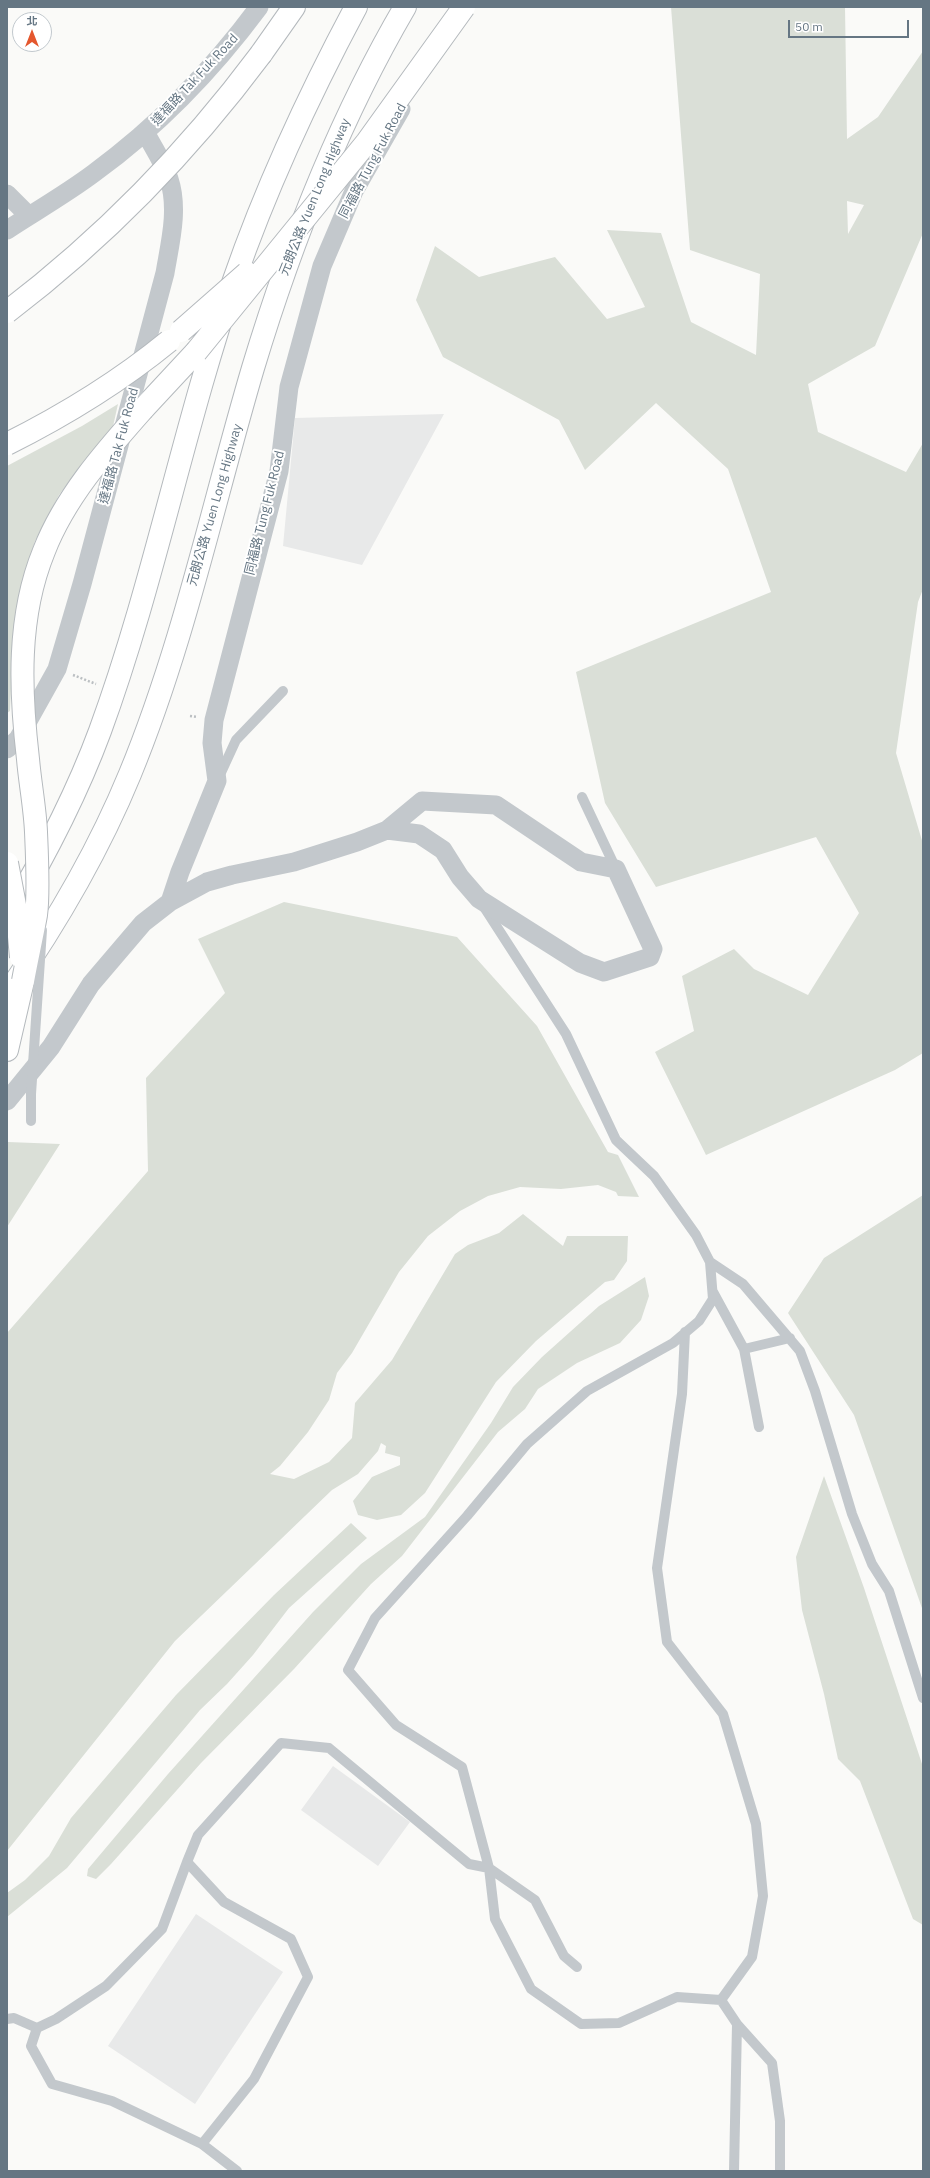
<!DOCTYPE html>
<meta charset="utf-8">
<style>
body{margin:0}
#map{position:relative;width:930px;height:2178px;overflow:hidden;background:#fafaf8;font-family:"IBM Plex Sans","Noto Sans TC",sans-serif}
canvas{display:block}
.frame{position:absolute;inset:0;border:8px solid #657683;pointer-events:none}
.north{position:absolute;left:12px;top:12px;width:40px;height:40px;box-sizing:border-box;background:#fff;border:1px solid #c1c8cd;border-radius:50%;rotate:0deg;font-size:11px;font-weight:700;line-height:16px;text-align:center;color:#657683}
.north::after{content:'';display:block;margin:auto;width:14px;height:18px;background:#e4572e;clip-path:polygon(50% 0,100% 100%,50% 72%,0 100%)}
.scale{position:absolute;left:788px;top:20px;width:121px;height:18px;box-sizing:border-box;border:2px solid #657683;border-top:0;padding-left:5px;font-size:12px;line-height:14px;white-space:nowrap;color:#657683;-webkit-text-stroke:3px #fff;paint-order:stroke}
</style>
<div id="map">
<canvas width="930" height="2178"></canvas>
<div class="frame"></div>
<div class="north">北</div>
<div class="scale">50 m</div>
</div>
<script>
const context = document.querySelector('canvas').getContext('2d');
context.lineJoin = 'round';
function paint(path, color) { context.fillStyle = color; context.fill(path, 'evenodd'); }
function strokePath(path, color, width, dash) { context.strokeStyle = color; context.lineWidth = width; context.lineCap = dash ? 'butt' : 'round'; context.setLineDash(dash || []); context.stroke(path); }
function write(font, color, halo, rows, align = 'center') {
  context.font = font + ' "IBM Plex Sans","Noto Sans TC",sans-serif'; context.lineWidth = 4; context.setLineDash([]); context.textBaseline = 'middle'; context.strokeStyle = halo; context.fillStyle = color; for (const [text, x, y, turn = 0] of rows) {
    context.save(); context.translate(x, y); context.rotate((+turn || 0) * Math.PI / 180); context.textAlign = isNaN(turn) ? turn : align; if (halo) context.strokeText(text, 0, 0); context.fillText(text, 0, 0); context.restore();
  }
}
paint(new Path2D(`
 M 444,414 L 362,565 L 283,546 L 295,418 Z
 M 333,1766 L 410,1822 L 378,1866 L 301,1810 Z
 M 196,1914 L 283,1972 L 195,2104 L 108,2046 Z`), '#e8e9e9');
paint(new Path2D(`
 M 671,7 L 845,7 L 847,139 L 878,117 L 923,51 L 923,233 L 875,346 L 808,384 L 818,432 L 906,472 L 923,443 L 923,589 L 918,602 L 896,753 L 923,844 L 923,1053 L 895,1070 L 706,1155 L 655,1052 L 694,1031 L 682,976 L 734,949 L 754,969 L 808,995 L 859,913 L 816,837 L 656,887 L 605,803 L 576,672 L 771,592 L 728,469 L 656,403 L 585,470 L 559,420 L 443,357 L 416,300 L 435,246 L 479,277 L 555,257 L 607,319 L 645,307 L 607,230 L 661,233 L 691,322 L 756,355 L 760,274 L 690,250 ZM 847,201 L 864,205 L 848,234 Z
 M 118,404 L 112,431 L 84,461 L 59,495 L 35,541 L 22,584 L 14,624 L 10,711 L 7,713 L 7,466 L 82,426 Z
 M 284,902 L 457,937 L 537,1026 L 608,1152 L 618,1155 L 639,1197 L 618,1196 L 616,1192 L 598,1185 L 561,1189 L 520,1187 L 488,1196 L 460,1211 L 428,1236 L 399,1272 L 352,1353 L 337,1373 L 329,1400 L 308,1432 L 280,1466 L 270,1474 L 294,1479 L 329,1462 L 352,1438 L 355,1403 L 392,1360 L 455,1254 L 468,1245 L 499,1233 L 523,1214 L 563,1246 L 567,1236 L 628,1236 L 627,1261 L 614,1280 L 605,1282 L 536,1341 L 496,1382 L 425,1493 L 401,1515 L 377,1520 L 358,1515 L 353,1501 L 372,1477 L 400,1465 L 400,1457 L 385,1453 L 386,1446 L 381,1443 L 378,1451 L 358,1474 L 332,1490 L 175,1641 L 7,1851 L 7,1333 L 148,1171 L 146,1078 L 225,993 L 198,939 Z
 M 8,1142 L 60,1144 L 7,1227 L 7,1143 Z
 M 923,1195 L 923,1611 L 854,1415 L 788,1313 L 824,1258 Z
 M 645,1277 L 649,1296 L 641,1320 L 620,1343 L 577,1363 L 538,1389 L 525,1409 L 498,1432 L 402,1556 L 371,1584 L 294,1669 L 201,1763 L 111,1864 L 96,1879 L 87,1876 L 88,1869 L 168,1774 L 313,1612 L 361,1564 L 425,1517 L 491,1423 L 513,1387 L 542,1357 L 599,1306 Z
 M 824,1476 L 864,1588 L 923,1767 L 923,1925 L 913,1919 L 860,1781 L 838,1759 L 824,1694 L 802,1610 L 796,1557 Z
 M 351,1523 L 367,1538 L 289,1608 L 253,1655 L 227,1684 L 200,1710 L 67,1868 L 7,1917 L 7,1893 L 25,1880 L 49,1856 L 71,1818 L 176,1695 L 274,1595 Z`), '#dadfd7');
const highway = new Path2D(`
 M 261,54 L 294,7
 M 143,409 L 196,352
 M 9,916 C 44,857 76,796 100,731 C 154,584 183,428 234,280 C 267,185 309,95 356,7
 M 7,994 C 55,925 98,852 130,774 C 184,643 213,503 253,368 C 291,242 339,120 405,7
 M 7,1050 L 23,981`);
strokePath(highway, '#b4b9bd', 24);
strokePath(new Path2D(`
 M 73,675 L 96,684
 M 190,716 L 197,717`), '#bbbfc2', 2.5, [2, 2]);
strokePath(new Path2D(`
 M 219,777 L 236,740 L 283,691
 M 582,797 L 616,869
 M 484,907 L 566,1034 L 616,1140 L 654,1176 L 696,1235 L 710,1262 L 743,1284 L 800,1351 L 815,1391 L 852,1514 L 872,1564 L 889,1591 L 923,1698
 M 31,1094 L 31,1121
 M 710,1262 L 713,1299 L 699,1321 L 673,1343 L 587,1391 L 527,1444 L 467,1516 L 375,1618 L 348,1670 L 396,1725 L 462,1767 L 489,1868 L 495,1919 L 531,1989 L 581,2024 L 619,2023 L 677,1997 L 721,2000 L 737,2024 L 772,2063 L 780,2121 L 780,2171
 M 713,1292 L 744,1349 L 759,1427
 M 685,1332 L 682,1394 L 657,1568 L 667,1642 L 723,1714 L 756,1824 L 763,1896 L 752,1957 L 721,2000
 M 744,1349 L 790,1338
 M 187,1862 L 162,1929 L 106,1986 L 56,2019 L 37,2028 L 31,2046 L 52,2084 L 112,2101 L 202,2144 L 237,2171
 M 7,2019 L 14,2018 L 37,2028
 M 202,2144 L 254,2079 L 308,1977 L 291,1939 L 224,1902 L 187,1862 L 198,1835 L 281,1743 L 329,1748 L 469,1864 L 489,1868 L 535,1900 L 564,1956 L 577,1967
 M 734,2171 L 737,2024`), '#c3c8cc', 10);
strokePath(new Path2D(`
 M 7,194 L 29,216
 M 7,230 C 36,211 66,194 94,173 C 157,127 213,69 259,7
 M 7,749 L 18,739 L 57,669 L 82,584 L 165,273 C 170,243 179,209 169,179 C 164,163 153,147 145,132
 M 170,902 L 180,872 L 217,781 L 212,743 L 214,720 L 279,471 L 289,387 L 322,266 L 354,191 L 401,109
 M 7,1101 L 51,1047 L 91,984 L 143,923 L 170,902 L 207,882 L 232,875 L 294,862 L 357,842 L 387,830 L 419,834 L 443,850 L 460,877 L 479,899 L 580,963 L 604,972 L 650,957 L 653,949 L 616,869 L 581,862 L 496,805 L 422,801 L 387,830`), '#c3c8cc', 19);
strokePath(highway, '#fff', 22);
const highwayBridge = new Path2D(`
 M 7,312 C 104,238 188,152 261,54
 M 181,331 L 247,273
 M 196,352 L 367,142 L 464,7
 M 7,444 C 65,415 119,382 169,341
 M 7,863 L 17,916 L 21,957
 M 23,981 C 27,959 32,937 36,915 C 39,893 37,855 36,832 C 35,808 30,783 28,759 C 20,690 17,617 44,551 C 65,497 105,452 143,409`);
strokePath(highwayBridge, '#b4b9bd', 24, []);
strokePath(new Path2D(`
 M 31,1094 L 42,930`), '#c3c8cc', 10);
strokePath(highwayBridge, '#fff', 22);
write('13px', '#657683', '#fff', [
 ["達福路 Tak Fuk Road",195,80,-47],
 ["同福路 Tung Fuk Road",373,161,-62],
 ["元朗公路 Yuen Long Highway",315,197,-68],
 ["達福路 Tak Fuk Road",119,446,-75],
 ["元朗公路 Yuen Long Highway",215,505,-74],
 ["同福路 Tung Fuk Road",265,513,-76]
]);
</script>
